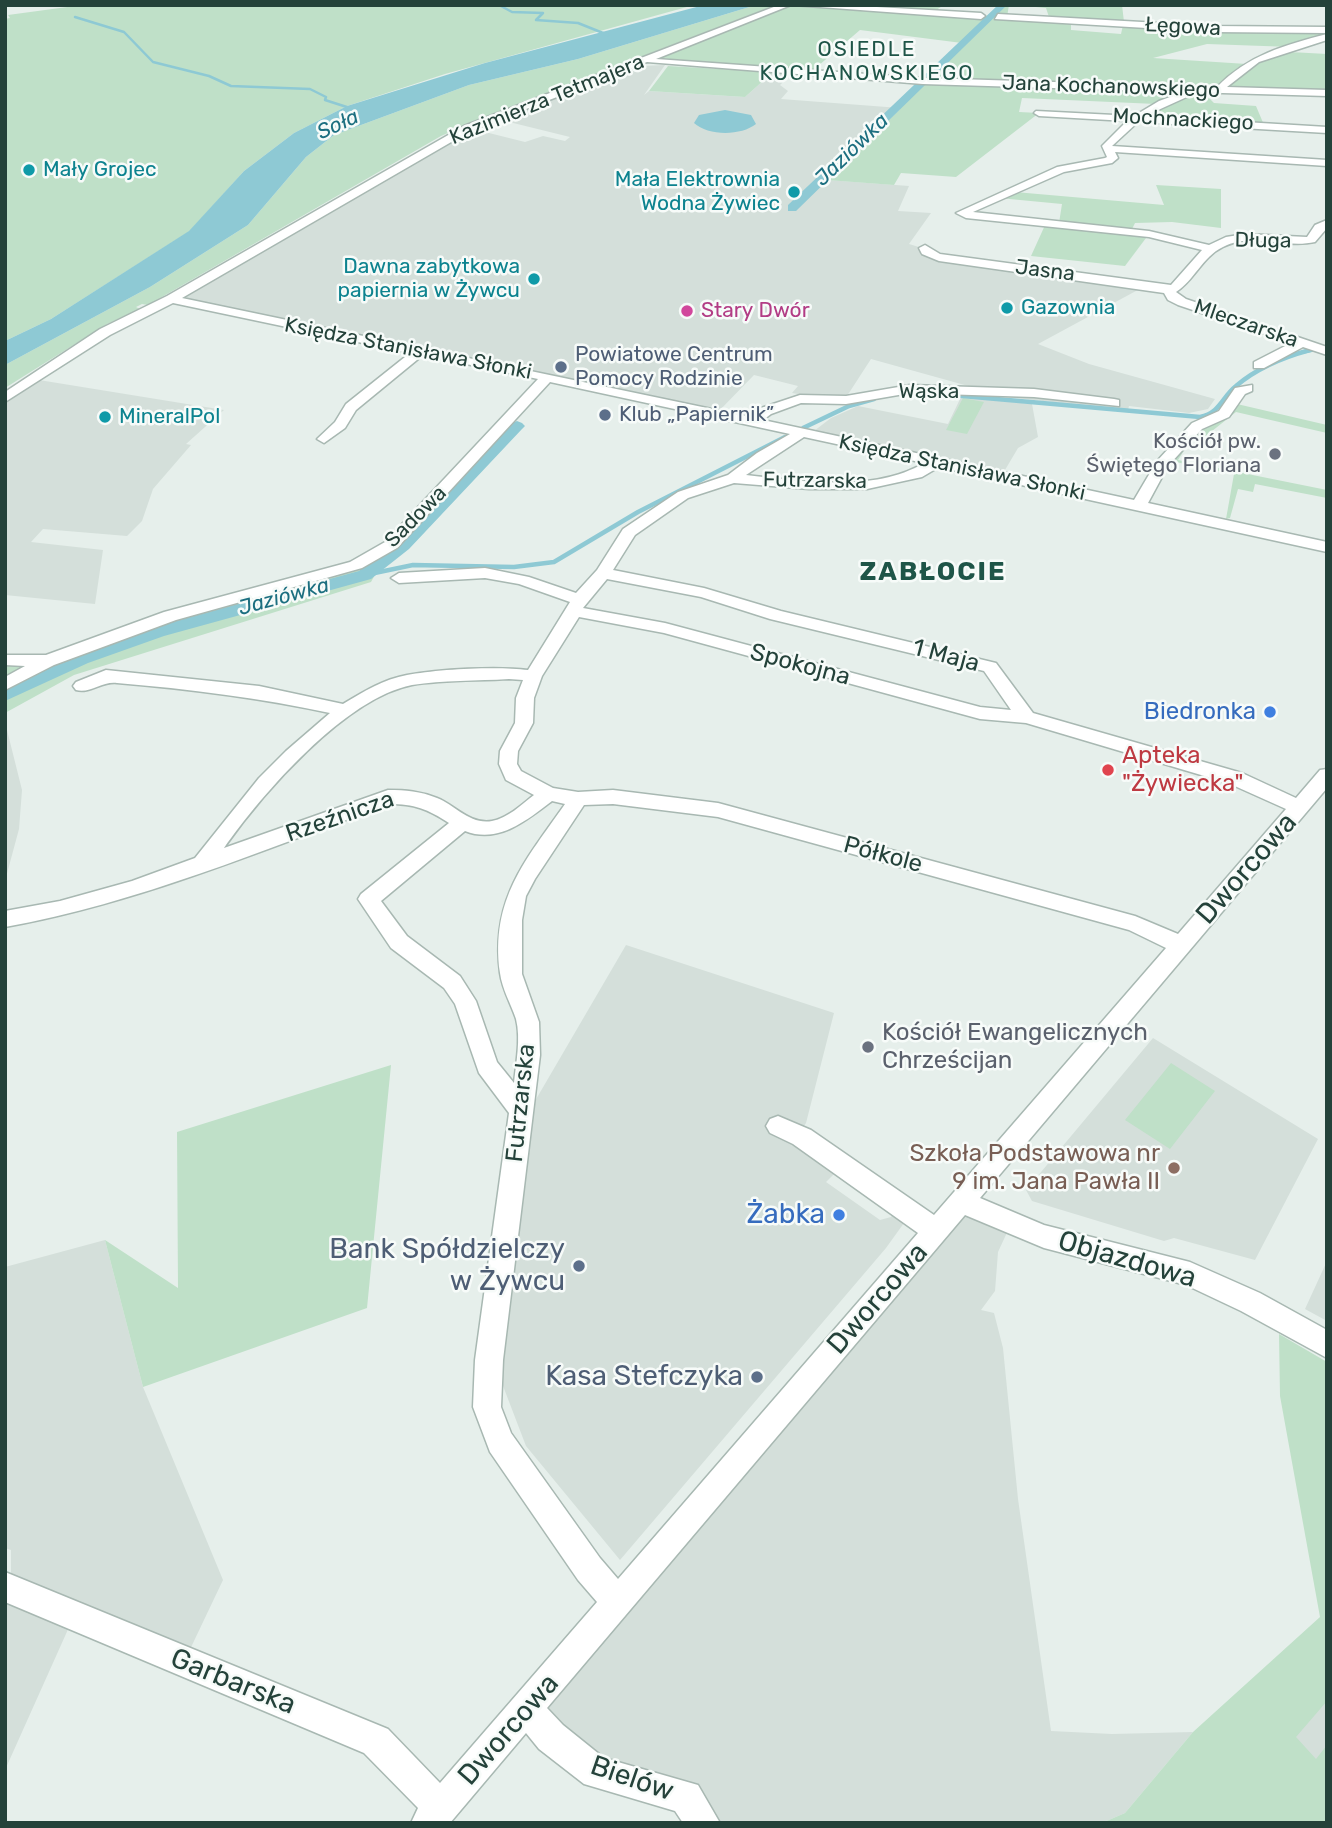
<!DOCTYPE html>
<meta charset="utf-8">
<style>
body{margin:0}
#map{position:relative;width:1332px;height:1828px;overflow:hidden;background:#e6efeb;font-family:Rubik,sans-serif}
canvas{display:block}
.frame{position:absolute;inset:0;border:7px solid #24423a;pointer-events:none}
</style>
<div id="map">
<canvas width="1332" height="1828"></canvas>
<div class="frame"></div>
</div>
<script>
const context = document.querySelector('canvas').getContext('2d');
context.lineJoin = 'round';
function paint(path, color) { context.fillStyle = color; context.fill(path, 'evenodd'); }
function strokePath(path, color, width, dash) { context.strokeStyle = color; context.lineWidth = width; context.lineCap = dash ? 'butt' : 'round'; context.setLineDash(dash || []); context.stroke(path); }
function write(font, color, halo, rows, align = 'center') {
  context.font = font + ' Rubik,sans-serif'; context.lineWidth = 5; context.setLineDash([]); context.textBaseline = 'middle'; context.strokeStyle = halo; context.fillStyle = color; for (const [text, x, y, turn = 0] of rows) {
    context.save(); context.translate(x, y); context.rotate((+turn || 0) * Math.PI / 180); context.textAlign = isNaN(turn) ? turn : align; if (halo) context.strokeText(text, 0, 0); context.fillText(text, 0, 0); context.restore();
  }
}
paint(new Path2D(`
 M 665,65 L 644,95 L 649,91 L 745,97 L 773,72 L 790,75 L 780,85 L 788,91 L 781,99 L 900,108 L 828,180 L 909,186 L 898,211 L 931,213 L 909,244 L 922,248 L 920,255 L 1147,285 L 1038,344 L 1089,364 L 1215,399 L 1208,409 L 1189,413 L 1129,406 L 1128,410 L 977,394 L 979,389 L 871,359 L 847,396 L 815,397 L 792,393 L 798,386 L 754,375 L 717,413 L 180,299 L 473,129 L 525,142 L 543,136 L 565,141 L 570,137 L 497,119 L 600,78 L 642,66 Z
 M 39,380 L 224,410 L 186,444 L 191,445 L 153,489 L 142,521 L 127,536 L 43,529 L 31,542 L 103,550 L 95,604 L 5,595 L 5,403 Z
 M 961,397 L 1032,404 L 1038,437 L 1018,448 L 1005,470 L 814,431 L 831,418 L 858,406 L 948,424 Z
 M 5,722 L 22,790 L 19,829 L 5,881 Z
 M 626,945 L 834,1013 L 806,1123 L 802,1129 L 836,1172 L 826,1182 L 880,1220 L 891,1217 L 897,1207 L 909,1216 L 886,1248 L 620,1560 L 526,1446 L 495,1365 L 535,1101 Z
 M 1153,1038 L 1318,1139 L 1255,1260 L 1174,1238 L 1164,1241 L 1032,1201 L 1026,1190 Z
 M 962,1201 L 1010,1226 L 998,1252 L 995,1291 L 981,1310 L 994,1313 L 1003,1348 L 1018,1499 L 1051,1731 L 1112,1734 L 1193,1732 L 1125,1813 L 1102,1823 L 703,1823 L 596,1772 L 527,1710 Z
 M 105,1240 L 143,1387 L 223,1580 L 184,1662 L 74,1616 L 5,1770 L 5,1588 L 74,1616 L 81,1603 L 11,1577 L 11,1550 L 5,1548 L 5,1267 Z
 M 1327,1261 L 1327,1321 L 1305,1309 Z
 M 1327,1618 L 1327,1763 L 1308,1764 L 1257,1711 Z`), '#d4dfda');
paint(new Path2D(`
 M 82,5 L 694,5 L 445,74 L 347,106 L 294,133 L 244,171 L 190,231 L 51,319 L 5,341 L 5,19 L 10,18 L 8,15 Z
 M 756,5 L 776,5 L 489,115 L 441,136 L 148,305 L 142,304 L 136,307 L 140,309 L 107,324 L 5,388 L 5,365 L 150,287 L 248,225 L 306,157 L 334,135 L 469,85 L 578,59 Z
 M 820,5 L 944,5 L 933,12 L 991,16 L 1001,7 L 994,5 L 1009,5 L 1007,17 L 1050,20 L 1046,8 L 1015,5 L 1122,5 L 1124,22 L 1071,22 L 1071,30 L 1121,34 L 1123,25 L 1327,30 L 1327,37 L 1292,47 L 1207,44 L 1153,58 L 1247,64 C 1272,47 1299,53 1327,54 L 1327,93 L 1202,91 L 1214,103 L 1256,106 L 1264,125 L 1134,118 L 1156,104 L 1022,98 L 1019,112 L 1039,113 L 956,177 L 901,173 L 894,185 L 827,180 L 900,109 L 895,108 L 962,43 L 860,30 L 811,72 L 660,58 L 790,6 L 882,10 Z
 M 668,66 L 773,72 L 745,97 L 649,91 Z
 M 1156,185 L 1221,189 L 1221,228 L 1172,222 L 1135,223 L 1131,231 L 1149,234 L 1125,266 L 1031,256 L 1046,223 L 1059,223 L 1062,204 L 999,198 L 1015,192 L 1164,205 Z
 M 963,398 L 984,402 L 967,434 L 946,430 Z
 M 1237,404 L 1327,425 L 1327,433 L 1236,412 L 1202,439 L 1192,438 L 1178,460 L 1327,490 L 1327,498 L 1255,484 L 1253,492 L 1238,489 L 1230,518 L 1226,519 L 1234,474 L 1166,460 L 1199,426 Z
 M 379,546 L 391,546 L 371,582 L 74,675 L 5,713 L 5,656 L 48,661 L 362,558 Z
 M 1171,1063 L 1215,1091 L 1170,1149 L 1125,1120 Z
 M 391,1065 L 367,1308 L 143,1387 L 105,1240 L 178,1288 L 177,1132 Z
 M 1279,1334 L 1327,1362 L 1327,1701 L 1296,1737 L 1316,1759 L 1327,1745 L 1327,1823 L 1102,1823 L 1125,1813 L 1193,1732 L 1320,1617 L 1280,1396 Z`), '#bfe0c8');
paint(new Path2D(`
 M 704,5 L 756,5 L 578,59 L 469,85 L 334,135 L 306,157 L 248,225 L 150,287 L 5,365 L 5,341 L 51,319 L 189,231 L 244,171 L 294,133 L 347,106 L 485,63 Z
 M 725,110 L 751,115 L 756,124 C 741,136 708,136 694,123 L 699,115 Z`), '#8ec9d4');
strokePath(new Path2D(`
 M 499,5 L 512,12 L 543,13 L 536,20 L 578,23 L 608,35
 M 75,17 L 124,32 L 153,62 L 209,76 L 231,86 L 310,89 L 326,97 L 325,100 L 353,109`), '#8ec9d4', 2.5);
strokePath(new Path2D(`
 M 1303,352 L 1318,349`), '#8ec9d4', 3.5);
strokePath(new Path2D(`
 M 940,394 L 1200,417 C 1220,413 1222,397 1236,386 C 1257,368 1284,357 1310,350
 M 803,428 L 849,406 L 874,399
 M 365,575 L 413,565 L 514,567 L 554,562 L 638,512 L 785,437`), '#8ec9d4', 4.5);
paint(new Path2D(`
 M 998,5 L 1007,5 L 796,211 L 788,211 L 788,205 Z
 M 517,421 L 522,423 L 525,426 L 522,429 L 409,549 L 371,579 L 164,636 L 88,663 L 5,701 L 5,687 L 74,655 L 150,628 L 359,571 L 397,541 L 512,423 Z`), '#8ec9d4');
const minor = new Path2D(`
 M 779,5 L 791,5 L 656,59 L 923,78 L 1217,87 C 1248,55 1285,45 1327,34 L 1327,40 L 1259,62 L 1227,87 L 1327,90 L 1327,96 L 1188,92 L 1189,96 L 1145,116 L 1327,127 L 1327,133 L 1138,122 L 1112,146 L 1327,160 L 1327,166 L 1115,152 L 1118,158 L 1112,163 L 1064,172 L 973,212 L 1149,231 L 1209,245 L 1226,237 L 1245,234 L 1307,237 L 1315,225 L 1327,220 L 1327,228 L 1315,242 C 1285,249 1252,232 1223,247 C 1202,257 1194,281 1176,292 L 1186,299 L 1327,347 L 1327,355 L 1303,347 L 1264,368 L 1254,368 L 1254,362 L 1291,343 L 1178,305 L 1168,300 L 1164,293 L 939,261 L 922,254 L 919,248 L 925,245 L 940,254 L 1171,285 L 1202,250 L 1149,237 L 966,218 L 956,213 L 1057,167 L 1105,158 L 1107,157 L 1102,146 L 1127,121 L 1039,116 L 1034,113 L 1036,111 L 1134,116 L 1159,101 L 1184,92 L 923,84 L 647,62 L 472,130 L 182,298 L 750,417 L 761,408 L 800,395 L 846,396 L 910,385 L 1034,389 L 1114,399 L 1119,400 L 1119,406 L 1034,397 L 910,393 L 846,404 L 801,403 L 771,414 L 763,420 L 1134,500 L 1157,461 L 1192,423 L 1219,411 L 1235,388 L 1252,385 L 1252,391 L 1245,394 L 1229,417 L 1202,429 L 1168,466 L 1148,503 L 1327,542 L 1327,552 L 939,467 L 922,477 L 867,489 L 809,489 L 734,483 L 688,498 L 635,535 L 613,570 L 704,588 L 781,611 L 996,663 L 1033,713 L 1242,773 L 1296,798 L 1320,770 L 1327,769 L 1327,788 L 980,1198 L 1044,1225 L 1190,1262 L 1260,1293 L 1327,1330 L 1327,1358 L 1241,1311 L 1186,1285 L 1044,1248 L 965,1215 L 547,1708 L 563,1725 L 604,1758 L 698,1785 L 720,1823 L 683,1823 L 675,1811 L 584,1784 L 539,1749 L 526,1733 L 450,1823 L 411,1823 L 418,1808 L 364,1753 L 5,1602 L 5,1572 L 388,1729 L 440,1783 L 597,1602 L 578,1580 L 490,1452 L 473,1407 L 475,1360 L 509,1113 L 479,1073 L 455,1004 L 444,988 L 391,948 L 358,899 L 361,894 L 449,823 C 428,809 414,804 389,804 C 263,850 138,903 5,927 L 5,911 L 60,901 L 132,881 L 195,858 L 259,778 L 286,751 L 330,713 C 260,698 189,689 117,683 C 102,681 90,694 76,690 L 73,686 L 76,682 L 106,670 L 259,686 L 343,704 C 363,692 384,679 407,675 C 438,669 498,666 528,670 L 570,602 L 519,584 L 485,578 L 399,583 L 391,578 L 399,573 L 485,568 L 529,577 L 576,593 L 597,570 L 623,529 L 678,492 L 728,475 L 757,453 L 790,434 L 550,382 L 397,548 L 362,568 L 176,620 L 54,665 L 5,690 L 5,677 L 25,666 L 5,665 L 5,655 L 46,655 L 164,612 L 350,562 L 385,542 L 538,379 L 423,355 L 356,410 L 345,428 L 324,443 L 317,439 L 335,422 L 346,404 L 410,353 L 173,303 L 110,335 L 5,402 L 5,392 L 100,329 L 167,296 L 464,126 ZM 804,437 L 924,463 C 874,493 801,481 746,475 ZM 607,579 L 701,597 L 770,619 L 984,671 L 1011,710 L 980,707 L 665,623 L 583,608 ZM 579,617 L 664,633 L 980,719 L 1026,723 L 1228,783 L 1286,809 L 1178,934 L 1135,916 L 718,803 L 613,790 L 578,792 L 553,788 L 521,771 L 517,764 L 518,751 L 533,723 L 534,698 L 542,676 ZM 509,679 L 523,680 L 516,698 L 515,723 L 500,751 L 499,764 L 506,780 L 534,795 C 521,805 508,818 492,821 C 470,825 455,805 437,798 C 420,791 406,790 388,790 L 224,848 C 262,794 345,698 412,685 C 443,680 477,681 509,679 ZM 552,801 L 565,804 C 526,860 490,899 500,973 C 502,989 511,1004 516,1019 C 521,1039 516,1063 514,1083 L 497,1062 L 476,1001 L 460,976 L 407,936 L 381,901 L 465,831 C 498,844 526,821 552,801 ZM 613,804 L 718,817 L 1129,930 L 1166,948 L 934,1215 L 811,1130 L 778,1116 L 770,1119 L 766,1126 L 770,1133 L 793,1144 L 918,1233 L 618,1579 L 600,1558 L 511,1433 L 501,1407 L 503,1360 L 540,1055 L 539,1022 L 522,974 L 522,920 L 526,896 L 535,879 L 584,805 Z
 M 793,5 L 842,5 L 981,13 L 985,16 L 981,19 Z
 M 998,14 L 1214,26 L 1327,27 L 1327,33 L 1214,32 L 995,19 Z`);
strokePath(minor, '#a8b8b2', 3);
paint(minor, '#fff');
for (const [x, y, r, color] of [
 [29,170,7,"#0f9aa8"],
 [794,192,7,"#0f9aa8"],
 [534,279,7,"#0f9aa8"],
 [1007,308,7,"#0f9aa8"],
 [687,311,7,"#d1479c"],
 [561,367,7,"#5c6f8a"],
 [605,415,7,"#5c6f8a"],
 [105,417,7,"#0f9aa8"],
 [1275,454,7,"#6b7280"],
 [1270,712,7,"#3f7fe0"],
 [1108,770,7,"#e0444e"],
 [868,1047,7,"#6b7280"],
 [1174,1168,7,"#8d6e63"],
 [839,1215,7,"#3f7fe0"],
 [579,1266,7,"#5c6f8a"],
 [757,1377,7,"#5c6f8a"]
]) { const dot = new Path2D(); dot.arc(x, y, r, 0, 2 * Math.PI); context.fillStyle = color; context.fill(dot); strokePath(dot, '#f7fbf9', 2.5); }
write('21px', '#24423a', '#f7fbf9', [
 ["Łęgowa",1183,27,3],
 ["Jana Kochanowskiego",1111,87,2],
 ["Kazimierza Tetmajera",547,100,-22],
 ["Mochnackiego",1183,120,3],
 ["Długa",1263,241,1],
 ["Jasna",1045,271,7],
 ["Mleczarska",1246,324,19],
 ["Księdza Stanisława Słonki",408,349,11],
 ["Wąska",929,392],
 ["Księdza Stanisława Słonki",962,468,12],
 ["Futrzarska",815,481,1],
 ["Sadowa",416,517,-45]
]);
context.letterSpacing = '2px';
write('21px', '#1f5548', '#f7fbf9', [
 ["OSIEDLE",867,50],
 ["KOCHANOWSKIEGO",867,74]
]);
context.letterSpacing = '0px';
write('italic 21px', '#1c6f80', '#f7fbf9', [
 ["Soła",338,125,-25],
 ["Jaziówka",852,150,-44],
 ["Jaziówka",284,597,-15]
]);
write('21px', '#0d838f', '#f7fbf9', [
 ["Mały Grojec",43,170],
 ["Mała Elektrownia",780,180,"right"],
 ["Wodna Żywiec",780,204,"right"],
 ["Dawna zabytkowa",520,267,"right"],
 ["papiernia w Żywcu",520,291,"right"],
 ["Gazownia",1021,308],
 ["MineralPol",119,417]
], 'left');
write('21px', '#b23c85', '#f7fbf9', [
 ["Stary Dwór",701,311]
], 'left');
write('21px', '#4e5e75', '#f7fbf9', [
 ["Powiatowe Centrum",575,355],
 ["Pomocy Rodzinie",575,379],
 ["Klub „Papiernik”",619,415]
], 'left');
write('21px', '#5b616d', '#f7fbf9', [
 ["Kościół pw.",1261,442],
 ["Świętego Floriana",1261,466]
], 'right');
write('24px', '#24423a', '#f7fbf9', [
 ["1 Maja",946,656,15],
 ["Spokojna",800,665,15],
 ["Rzeźnicza",340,817,-19],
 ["Półkole",883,855,15],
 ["Futrzarska",521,1103,-84]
]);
write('24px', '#366cbe', '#f7fbf9', [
 ["Biedronka",1256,712]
], 'right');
write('24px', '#be3a42', '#f7fbf9', [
 ["Apteka",1122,756],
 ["\"Żywiecka\"",1122,784]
], 'left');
write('24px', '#5b616d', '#f7fbf9', [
 ["Kościół Ewangelicznych",882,1033],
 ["Chrześcijan",882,1061]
], 'left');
write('24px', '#785e54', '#f7fbf9', [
 ["Szkoła Podstawowa nr",1160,1154],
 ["9 im. Jana Pawła II",1160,1182]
], 'right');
context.letterSpacing = '2px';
write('bold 26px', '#1f5548', '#f7fbf9', [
 ["ZABŁOCIE",933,572]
]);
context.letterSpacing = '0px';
write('28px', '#24423a', '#f7fbf9', [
 ["Dworcowa",1247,869,-49],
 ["Objazdowa",1127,1260,16],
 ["Dworcowa",878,1299,-49],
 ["Garbarska",233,1682,22],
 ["Dworcowa",509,1730,-49],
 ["Bielów",632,1779,19]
]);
write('28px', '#366cbe', '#f7fbf9', [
 ["Żabka",825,1215]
], 'right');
write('28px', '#4e5e75', '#f7fbf9', [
 ["Bank Spółdzielczy",565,1250],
 ["w Żywcu",565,1282],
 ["Kasa Stefczyka",743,1377]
], 'right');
</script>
